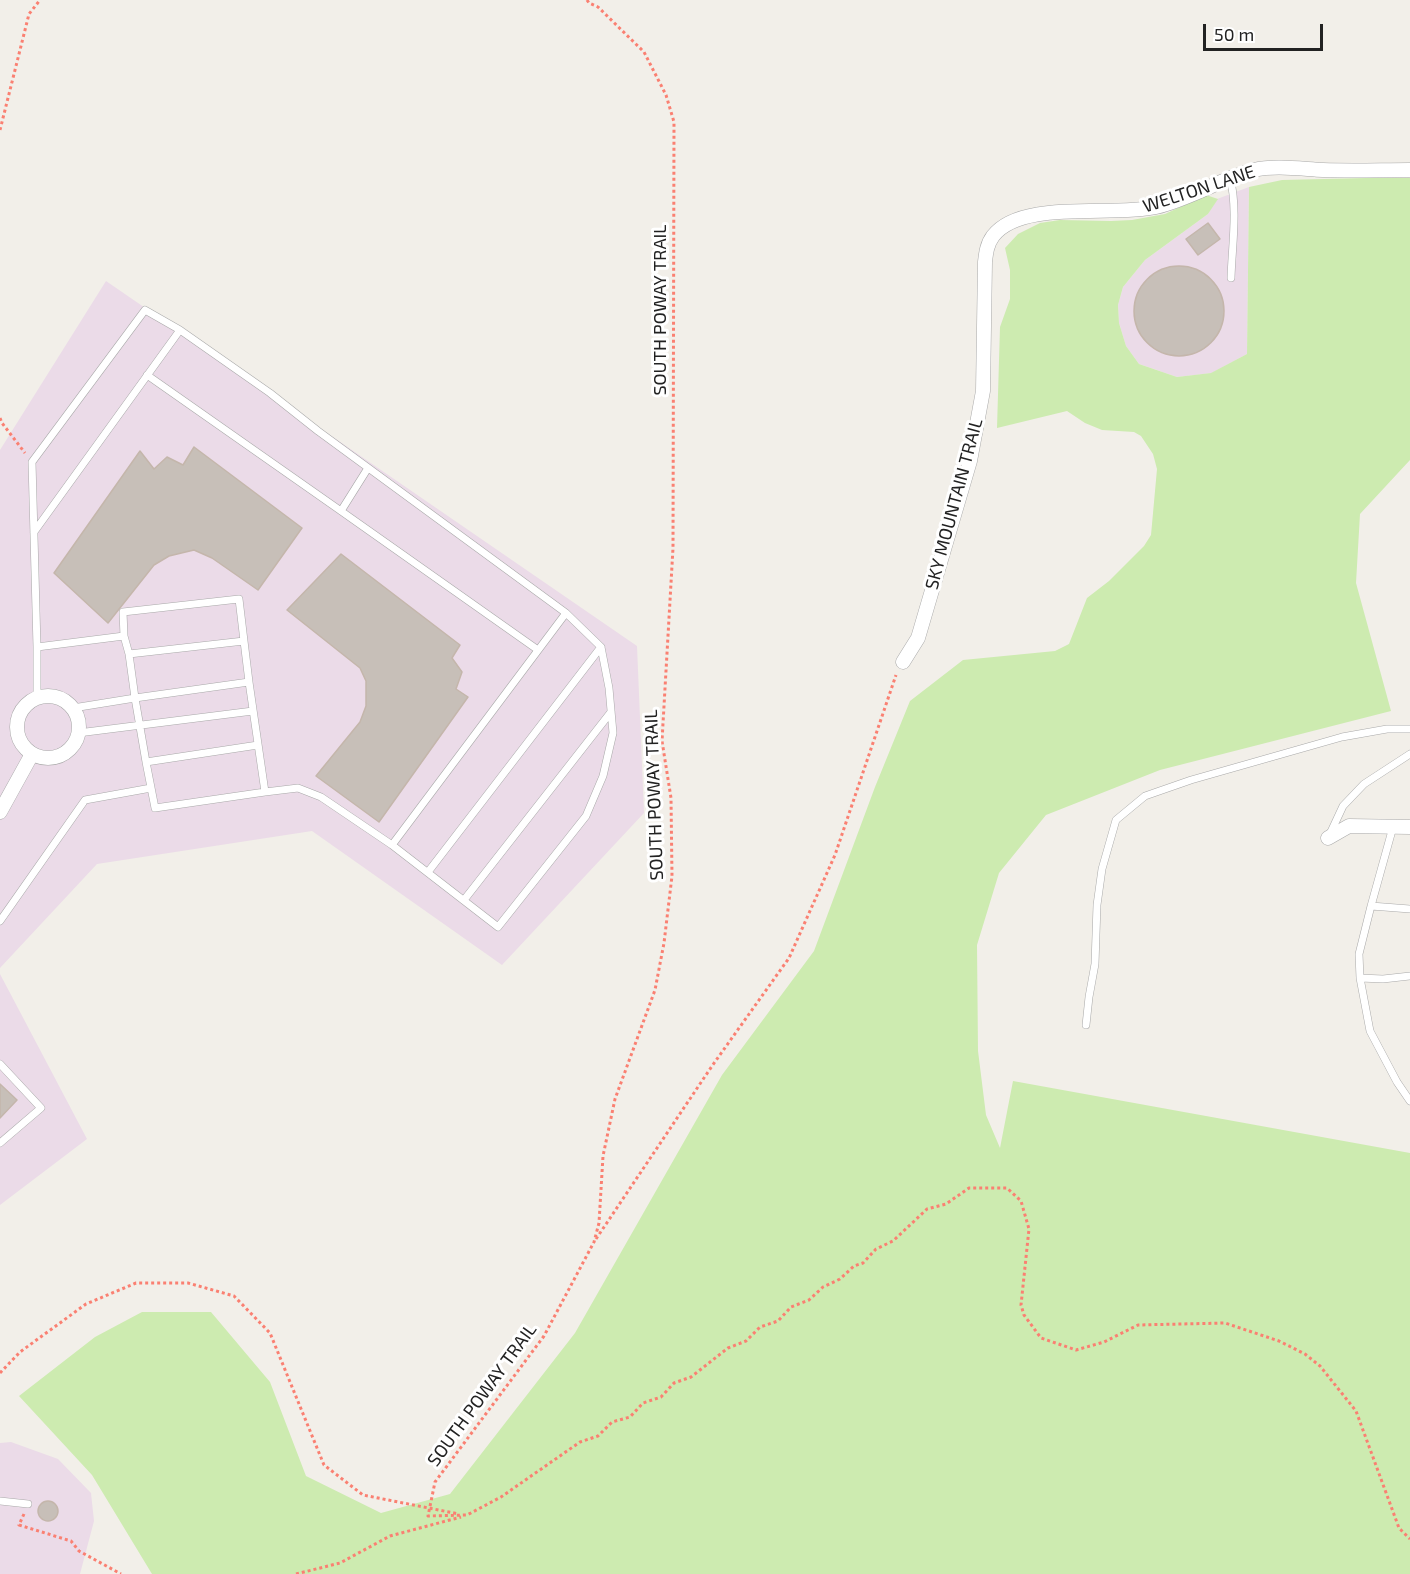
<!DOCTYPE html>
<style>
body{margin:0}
#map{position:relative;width:1410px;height:1574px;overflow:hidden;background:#f2efe9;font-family:"Exo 2",sans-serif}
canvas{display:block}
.scale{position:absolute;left:1203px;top:24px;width:120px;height:27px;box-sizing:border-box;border:3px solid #222;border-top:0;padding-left:8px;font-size:18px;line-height:21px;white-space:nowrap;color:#222;-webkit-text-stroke:4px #fff;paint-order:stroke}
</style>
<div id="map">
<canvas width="1410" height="1574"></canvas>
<div class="scale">50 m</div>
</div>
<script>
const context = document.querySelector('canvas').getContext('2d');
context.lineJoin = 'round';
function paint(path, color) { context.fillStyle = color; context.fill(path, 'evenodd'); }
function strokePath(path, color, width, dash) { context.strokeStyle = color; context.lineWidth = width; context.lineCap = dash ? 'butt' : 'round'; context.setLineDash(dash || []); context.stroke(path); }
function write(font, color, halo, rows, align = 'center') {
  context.font = font + ' "Exo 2",sans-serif'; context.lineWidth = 6; context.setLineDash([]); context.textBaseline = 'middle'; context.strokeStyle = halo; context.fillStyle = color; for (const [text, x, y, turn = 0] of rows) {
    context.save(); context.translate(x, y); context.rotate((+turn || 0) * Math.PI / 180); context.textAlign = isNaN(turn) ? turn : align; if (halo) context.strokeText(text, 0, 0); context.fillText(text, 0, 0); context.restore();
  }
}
paint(new Path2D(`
 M 1249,187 L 1247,354 L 1212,373 L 1177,377 L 1139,364 L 1126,346 L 1119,323 L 1118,305 L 1123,287 L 1145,260 L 1208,214 L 1217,199 Z
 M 106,281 L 637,646 L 644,813 L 502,965 L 312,831 L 97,864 L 0,968 L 0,450 Z
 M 0,974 L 87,1139 L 0,1205 Z
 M 11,1442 L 58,1459 L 91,1493 L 94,1521 L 80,1574 L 0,1574 L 0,1443 Z`), '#ebdbe8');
paint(new Path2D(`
 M 1366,178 L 1410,178 L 1410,460 L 1360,514 L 1356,583 L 1391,711 L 1160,770 L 1046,815 L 999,873 L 977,945 L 978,1051 L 986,1115 L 1000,1148 L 1013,1081 L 1410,1153 L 1410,1574 L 152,1574 L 92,1475 L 19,1396 L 95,1337 L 142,1312 L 211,1312 L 270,1382 L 306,1476 L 381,1513 L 450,1494 L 575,1333 L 722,1075 L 814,951 L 875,787 L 910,701 L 963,660 L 1055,651 L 1069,644 L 1087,598 L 1109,581 L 1144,546 L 1151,535 L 1157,469 L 1153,454 L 1141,436 L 1134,432 L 1102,430 L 1085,423 L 1067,411 L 997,428 L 1000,327 L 1010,299 L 1010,270 L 1005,248 L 1018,234 L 1040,223 L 1060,220 L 1111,221 L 1132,220 L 1165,214 L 1206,195 L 1218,199 L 1208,214 L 1145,260 L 1123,287 L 1118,305 L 1119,323 L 1126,346 L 1139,364 L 1177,377 L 1211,373 L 1247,354 L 1249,187 L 1282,180 Z`), '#cdebb0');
const building = new Path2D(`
 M 1208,223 L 1220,239 L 1198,255 L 1186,239 Z
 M1134 311a45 45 0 1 1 90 0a45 45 0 1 1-90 0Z
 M 194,447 L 302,528 L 258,590 L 212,558 L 194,550 L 169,556 L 154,565 L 108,623 L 54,573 L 140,451 L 154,469 L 167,457 L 183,465 Z
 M 341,554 L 460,645 L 452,658 L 462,672 L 456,689 L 468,697 L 379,822 L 316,776 L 360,722 L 366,706 L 366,681 L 360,668 L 287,610 Z
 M 0,1084 L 17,1100 L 0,1118 Z
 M38 1511a10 10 0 1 1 20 0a10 10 0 1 1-20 0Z`);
paint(building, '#c7bfb8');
strokePath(building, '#c4b6ab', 1.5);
const service = new Path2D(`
 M 1230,177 C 1238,210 1232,245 1231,278
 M 147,375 L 341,511 L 368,468
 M 341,511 L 538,650
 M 34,532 L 180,330
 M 37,647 L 32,462 L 145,310 L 180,330 L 270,393 L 318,431 L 566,613
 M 129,654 L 135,698 L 249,682 L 244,641
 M 37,697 L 37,647 L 124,636 L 123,612 L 239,599 L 244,641 L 129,654 L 124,636
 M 73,708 L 135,698 L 146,762 L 258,745
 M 78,733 L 253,711
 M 146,762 L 155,808 L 265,792 L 249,682
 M 265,792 L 298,788 L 321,797 L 392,845 L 566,613 L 601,647 L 609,688 L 613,733 L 603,776 L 586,816 L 498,927 L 392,845
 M 1393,827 L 1371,906 L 1359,954 L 1360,978 L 1370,1031 L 1397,1082 L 1410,1101
 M 1329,836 L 1343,806 L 1364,784 L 1410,754
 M 428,872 L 601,647
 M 464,900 L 611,712
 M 1371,906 L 1410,909
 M 0,921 L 85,800 L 151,788
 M 1360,978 L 1383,979 L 1410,976
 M 1086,1025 L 1089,997 L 1095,964 L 1097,905 L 1102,869 L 1116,820 L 1145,796 L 1191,780 L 1342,737 L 1387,729 L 1410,729
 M 0,1064 L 41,1108 L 0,1143
 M 0,1501 L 28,1504`);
const minor = new Path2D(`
 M 903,662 L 918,638 L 970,461 L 983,391 L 985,262 C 986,253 987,244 993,236 C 1021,199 1113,217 1156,207 C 1190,199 1220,179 1254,170 C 1274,165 1302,169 1323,170 C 1352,171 1381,170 1410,170
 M17 727a31 31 0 1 1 62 0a31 31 0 1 1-62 0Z
 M 0,812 L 32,754
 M 1328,838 L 1349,826 L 1410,827`);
strokePath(service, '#a9a9a9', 8);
strokePath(minor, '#a9a9a9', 15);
strokePath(new Path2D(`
 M 587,0 L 589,3 L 598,7 L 644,52 L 666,95 L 674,122 L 673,548 L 662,741 L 671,798 L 672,876 L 664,943 L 655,990 L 615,1099 L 603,1156 L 599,1223 L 594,1242 L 544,1336 L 435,1482 L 428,1516 L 467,1515 L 501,1497 L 580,1442 L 598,1436 L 612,1422 L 630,1417 L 643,1403 L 661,1397 L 674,1383 L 691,1377 L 728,1348 L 746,1341 L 760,1327 L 778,1321 L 791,1307 L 809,1300 L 823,1287 L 840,1279 L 854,1266 L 863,1263 L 876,1249 L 893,1241 L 927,1209 L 946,1204 L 969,1188 L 1007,1188 L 1021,1201 L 1029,1229 L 1021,1305 L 1024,1315 L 1041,1338 L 1076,1350 L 1104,1342 L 1138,1325 L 1225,1323 L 1279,1341 L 1305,1354 L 1320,1366 L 1356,1411 L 1399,1528 L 1410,1539
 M 0,130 L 29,14 L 40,0
 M 0,418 L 2,423 L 25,453
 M 596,1239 L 712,1066 L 789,958 L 835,855 L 896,675
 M 0,1373 L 20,1352 L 86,1304 L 136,1283 L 188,1283 L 234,1296 L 270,1333 L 324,1465 L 363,1495 L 459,1514
 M 24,1514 L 19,1525 L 71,1541 L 79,1551 L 121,1574
 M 296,1574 L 340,1563 L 390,1536 L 461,1517`), '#fa8072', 3, [3, 3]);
strokePath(service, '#fff', 7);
strokePath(minor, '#fff', 14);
write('18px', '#222', '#fff', [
 ["WELTON LANE",1199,189,-18],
 ["SOUTH POWAY TRAIL",660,310,-90],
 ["SKY MOUNTAIN TRAIL",954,504,-75],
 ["SOUTH POWAY TRAIL",654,795,-92],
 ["SOUTH POWAY TRAIL",482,1395,-54]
]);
</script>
